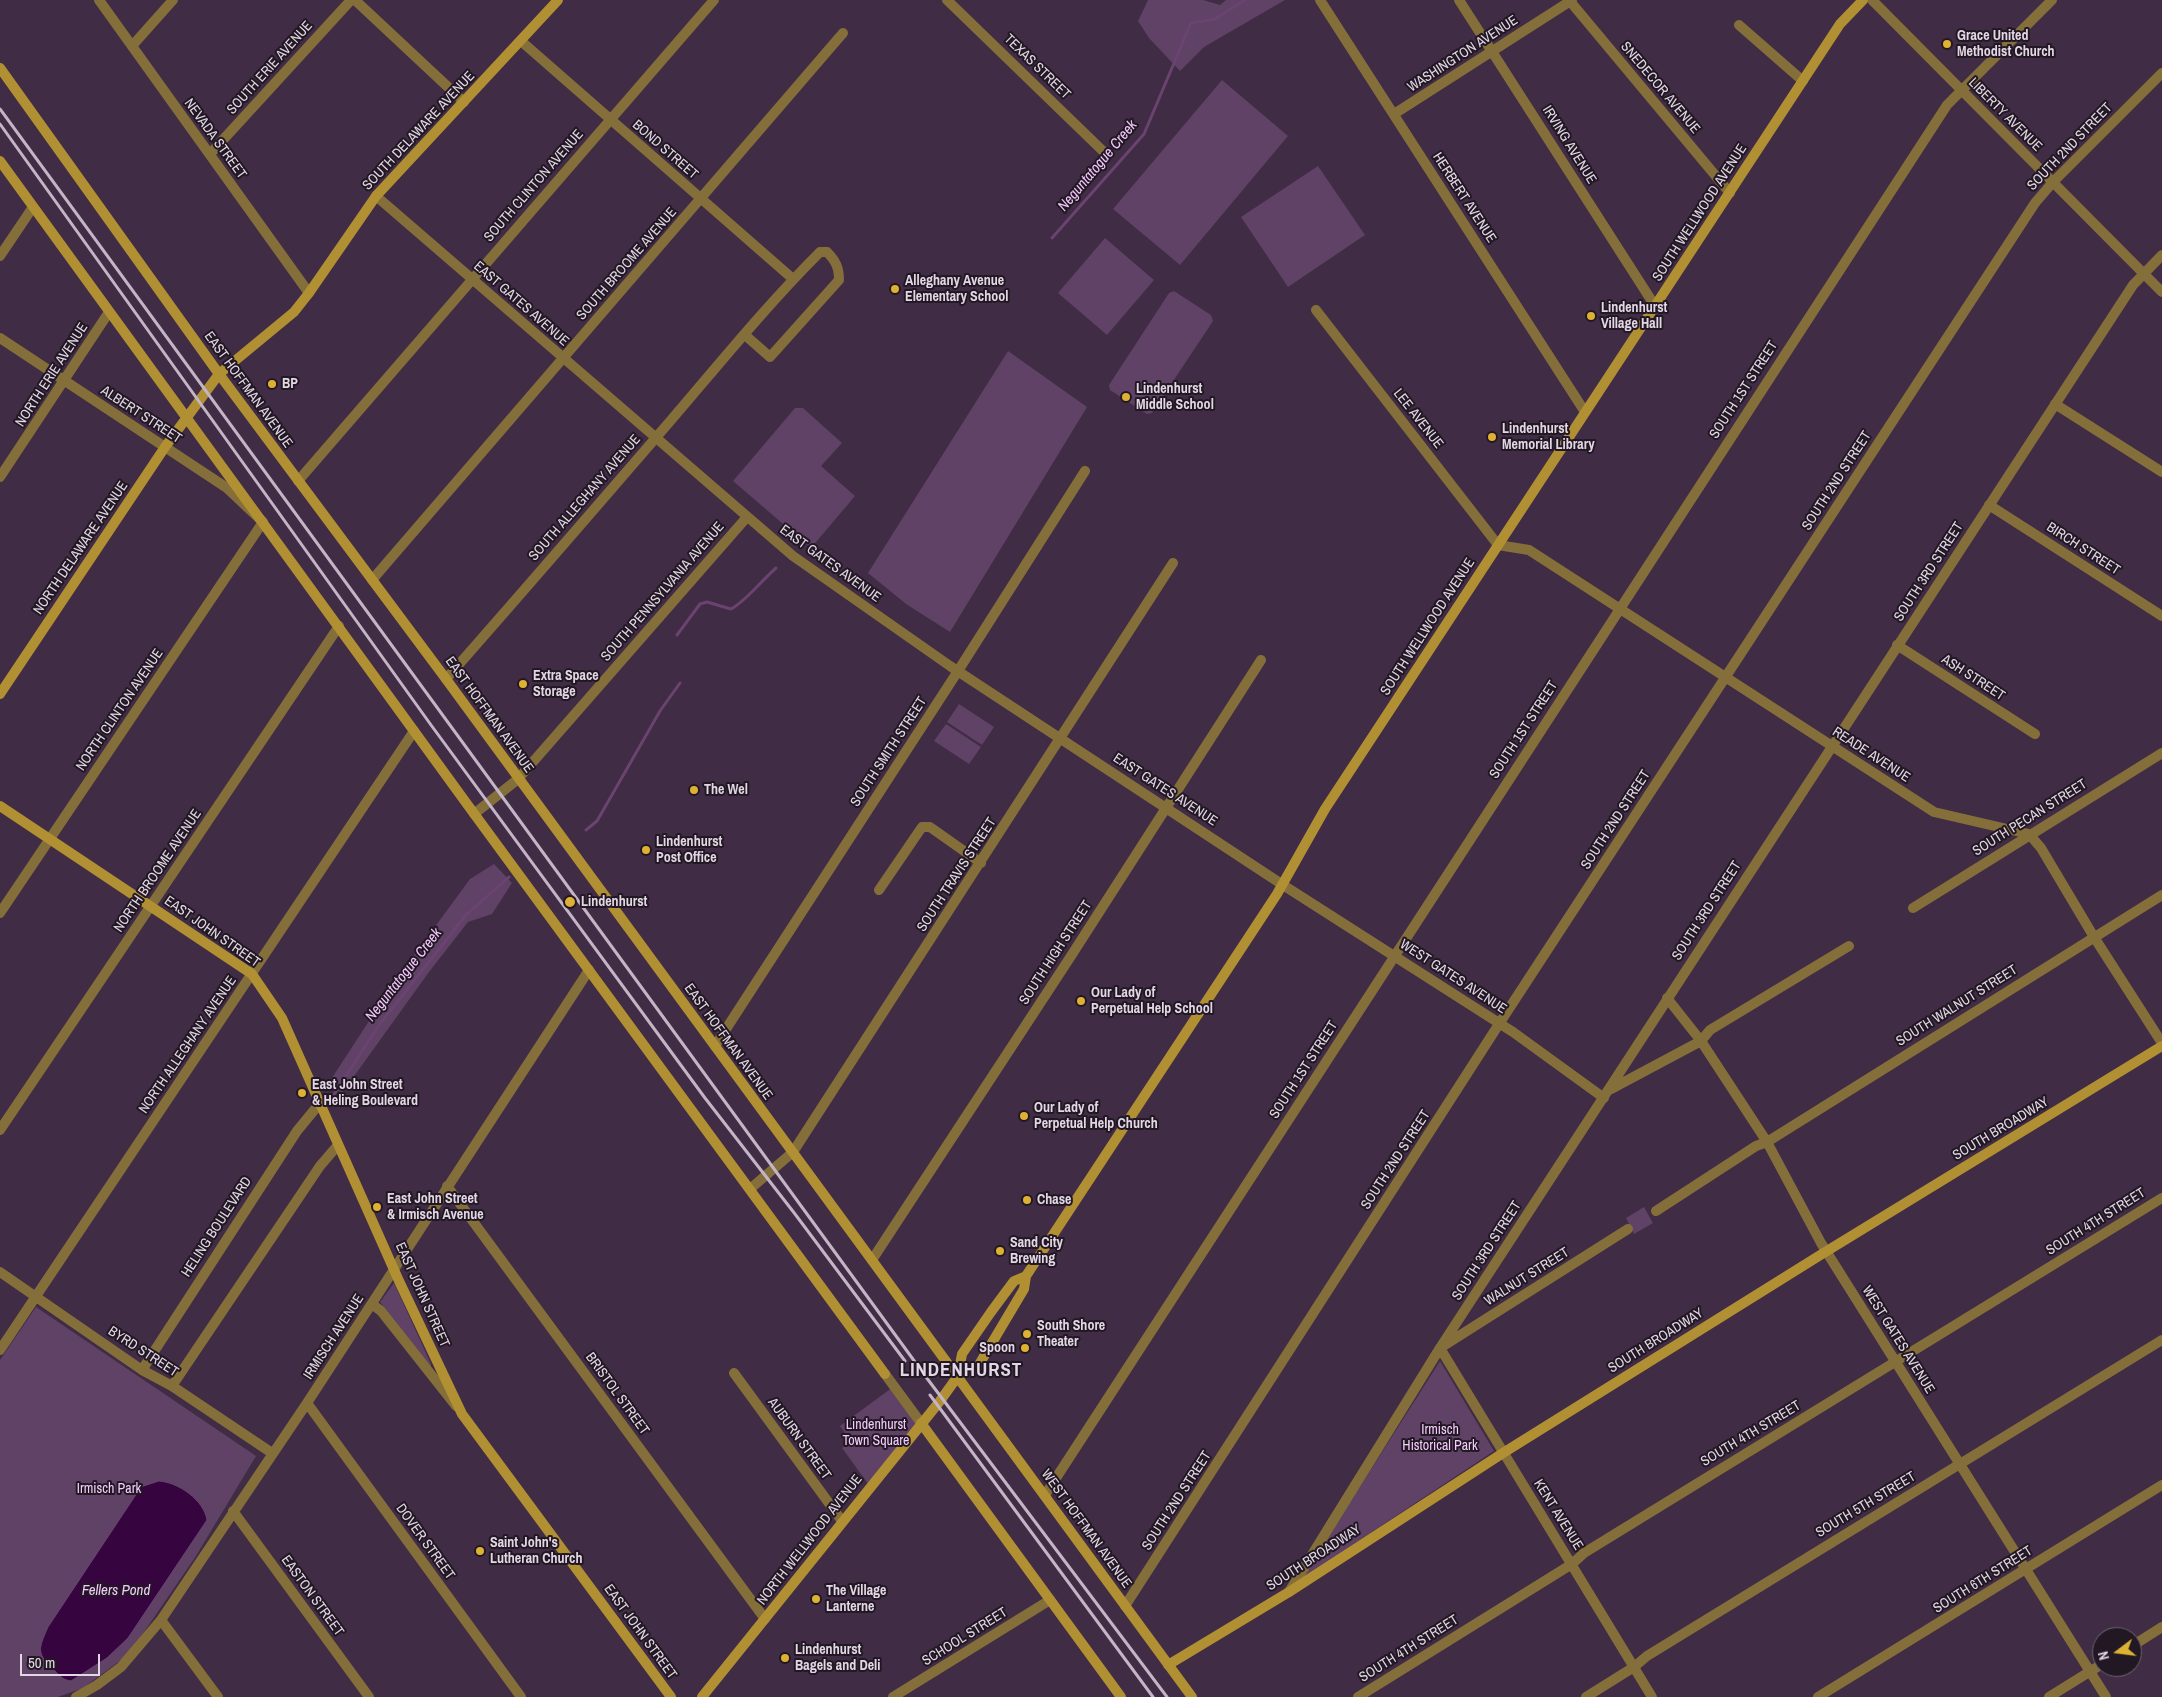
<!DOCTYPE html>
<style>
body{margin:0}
#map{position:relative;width:2162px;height:1697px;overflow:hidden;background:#402c44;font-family:"Archivo Narrow",sans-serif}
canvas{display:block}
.north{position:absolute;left:2092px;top:1627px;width:50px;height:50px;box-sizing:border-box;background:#211823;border:1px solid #6f6471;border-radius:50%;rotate:255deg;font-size:14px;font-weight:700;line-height:20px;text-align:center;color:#e3d6e5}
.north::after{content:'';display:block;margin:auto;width:18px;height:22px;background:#deb133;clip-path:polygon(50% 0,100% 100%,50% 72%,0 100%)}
.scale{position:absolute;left:20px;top:1654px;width:80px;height:22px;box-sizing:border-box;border:2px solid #e3d6e5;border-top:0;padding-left:6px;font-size:15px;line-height:18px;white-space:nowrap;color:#e3d6e5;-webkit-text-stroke:4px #211823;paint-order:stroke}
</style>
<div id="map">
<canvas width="2162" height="1697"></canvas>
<div class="north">N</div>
<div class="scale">50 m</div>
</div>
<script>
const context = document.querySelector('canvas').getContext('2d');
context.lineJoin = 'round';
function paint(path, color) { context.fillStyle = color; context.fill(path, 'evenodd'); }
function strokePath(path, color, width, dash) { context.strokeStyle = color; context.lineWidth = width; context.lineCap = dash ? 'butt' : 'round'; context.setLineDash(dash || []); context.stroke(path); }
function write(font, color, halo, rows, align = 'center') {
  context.font = font + ' "Archivo Narrow",sans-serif'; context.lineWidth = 4; context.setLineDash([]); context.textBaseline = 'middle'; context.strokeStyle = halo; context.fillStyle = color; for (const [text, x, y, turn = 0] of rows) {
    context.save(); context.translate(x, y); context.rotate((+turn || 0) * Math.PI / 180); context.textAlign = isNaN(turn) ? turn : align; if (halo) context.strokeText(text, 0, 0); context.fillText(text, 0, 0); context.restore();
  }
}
paint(new Path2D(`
 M 1148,0 L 1203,0 L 1220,5 L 1226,0 L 1285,0 L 1204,47 L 1180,71 L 1149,38 L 1138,21 Z
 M 1222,80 L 1288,136 L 1180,265 L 1113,209 Z
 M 1318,166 L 1365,235 L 1288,287 L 1241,217 Z
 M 1105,238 L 1154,280 L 1107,335 L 1058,293 Z
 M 1174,291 L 1211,315 L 1213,321 L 1152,413 L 1147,414 L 1110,390 L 1109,385 L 1169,293 Z
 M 1008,351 L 1087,407 L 950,632 L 906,604 L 868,573 Z
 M 795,408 L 803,408 L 842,443 L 821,466 L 855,496 L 811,548 L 733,481 Z
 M 959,704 L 994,727 L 982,745 L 947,722 Z
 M 946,724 L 981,747 L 969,764 L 934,741 Z
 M 494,864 L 512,883 L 492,914 L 468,922 L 429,972 L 342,1093 L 328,1084 L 395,981 L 470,879 Z
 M 1644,1207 L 1653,1223 L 1634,1234 L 1626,1218 Z
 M 394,1283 L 431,1364 L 431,1368 L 380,1302 Z
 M 36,1307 L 256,1456 L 196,1556 L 129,1654 L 83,1688 L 58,1697 L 0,1697 L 0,1360 Z
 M 1440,1361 L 1494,1451 L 1302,1578 Z
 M 893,1387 L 919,1423 L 869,1485 L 842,1448 L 851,1441 L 840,1426 Z`), '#5f4265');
const water = new Path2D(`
 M 159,1481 C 178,1482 204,1500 207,1520 L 128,1638 L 107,1658 L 71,1681 C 63,1680 60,1676 55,1671 C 36,1653 38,1650 48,1627 L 141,1487 Z`);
paint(water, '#36043f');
strokePath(water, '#6a4371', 1);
strokePath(new Path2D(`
 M 1052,238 L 1144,134 L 1191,23 L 1215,19 L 1245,0
 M 677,635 L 700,604 L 707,602 L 731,609 C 746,601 762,580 776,568
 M 586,830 L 597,821 L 660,711 L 680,683
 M 331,1099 L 379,1025 L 466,915 L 509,877`), '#6a4371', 3);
strokePath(new Path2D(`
 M 99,0 L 309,293
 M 355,0 L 464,102
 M 947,0 L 1107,155
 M 1320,0 L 1585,412
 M 1459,0 L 1655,306
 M 1569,0 L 1730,193
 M 1872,0 L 2162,292
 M 1739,25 L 1803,81
 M 521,41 L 793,279
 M 132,46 L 173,0
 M 1394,114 L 1572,0
 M 210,154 L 351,0
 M 376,196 L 793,556 L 950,666 L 1283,885 L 1513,1032 L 1604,1098
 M 0,256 L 33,207
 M 1316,310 L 1498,545 L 1529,550 L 1934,812 L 2029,834 L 2041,848 L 2094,937 L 2162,1043
 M 0,338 L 227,488 L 263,522 L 0,913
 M 2055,404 L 2162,472
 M 0,477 L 109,312
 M 298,481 L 714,0
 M 1989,505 L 2162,616
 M 372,580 L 843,33
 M 1897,645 L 2035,734
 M 446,679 C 522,593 597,506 672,419 C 720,363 767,305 820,252 L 827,252 C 836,261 839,268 839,280 L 770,357 L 745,335
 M 474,814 L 518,779 L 747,517
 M 879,890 L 922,827 L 930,827 L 981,863
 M 1913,908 L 2162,753
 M 1667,998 L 1701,1041 L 1767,1142 L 1821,1243 L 2106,1697
 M 715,1046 L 958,671 L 1085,471
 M 1611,1089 L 1701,1041 L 1710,1030 L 1849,946
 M 0,1130 L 339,626
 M 447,1186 L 765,1619
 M 750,1189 L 793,1152 L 1173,563
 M 1656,1211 L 1756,1146 L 1767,1142 L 2162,895
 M 1628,1229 L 1440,1348 L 1652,1697
 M 872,1260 L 1071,956 L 1261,660
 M 0,1272 L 142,1370 L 172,1386 L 272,1453
 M 372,1304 L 381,1311 L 456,1406
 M 0,1350 L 414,731
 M 142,1370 L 297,1131 L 320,1103
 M 734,1373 L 842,1521
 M 885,1374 L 921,1423
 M 172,1386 L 320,1166 L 338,1145
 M 307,1403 L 521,1697
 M 1045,1495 L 1947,105 L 2052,0
 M 233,1511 L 369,1697
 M 1289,1592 L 1440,1348 L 2133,285 L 2162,255
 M 1125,1606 L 1499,1024 L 2035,203 L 2053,182 L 2162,73
 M 161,1620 L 218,1697
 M 2132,1646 L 2162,1627
 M 76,1697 L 97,1685 L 121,1667 L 161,1620 L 307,1403 L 589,970
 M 893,1697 L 1050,1600
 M 1358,1697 L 1572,1564 L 1584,1553 L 2162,1198
 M 1586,1697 L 1634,1667 L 1647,1656 L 2162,1340
 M 1818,1697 L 2162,1485
 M 2049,1697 L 2102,1664`), '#846f3a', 10);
strokePath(new Path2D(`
 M 0,68 L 219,374 L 446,679 L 1192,1697
 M 0,161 L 467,804 L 885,1374
 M 0,694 L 165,447 L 219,374 L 294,312 L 309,293 L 376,196 L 558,0
 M 0,806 L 252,974 L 282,1018 L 399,1281 L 462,1414 L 671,1697
 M 958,1376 L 977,1368 L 1024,1289 L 1026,1276 L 1277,894 L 1325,809 L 1840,24 L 1863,0
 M 921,1423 L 1121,1697
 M 1168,1665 L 1289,1592 L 1503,1453 L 1822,1254 L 2162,1046
 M 702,1697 L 940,1401 L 958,1376 L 962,1354 L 991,1312 L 1014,1281 L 1026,1276`), '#b18f33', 10);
strokePath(new Path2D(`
 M 0,109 L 926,1377 L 1167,1697
 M 0,124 L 431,725 L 705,1098 L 795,1214 L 905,1361
 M 930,1395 L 1153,1697`), '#c3b5c6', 3);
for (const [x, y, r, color] of [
 [1947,44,5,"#deb133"],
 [895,289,5,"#deb133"],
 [1591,316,5,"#deb133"],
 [272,384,5,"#deb133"],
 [1126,397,5,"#deb133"],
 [1492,437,5,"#deb133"],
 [523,684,5,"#deb133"],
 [694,790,5,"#deb133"],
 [646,850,5,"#deb133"],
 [570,902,6,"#deb133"],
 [1081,1001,5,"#deb133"],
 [302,1093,5,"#deb133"],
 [1024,1116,5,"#deb133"],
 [1027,1200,5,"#deb133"],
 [377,1207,5,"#deb133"],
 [1000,1251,5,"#deb133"],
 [1027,1334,5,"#deb133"],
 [1025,1348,5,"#deb133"],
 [480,1551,5,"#deb133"],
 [816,1599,5,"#deb133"],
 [785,1658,5,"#deb133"]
]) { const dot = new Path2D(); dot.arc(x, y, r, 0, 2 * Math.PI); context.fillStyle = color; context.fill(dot); strokePath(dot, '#211823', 2); }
write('bold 14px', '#e3d6e5', '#211823', [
 ["Grace United",1957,36],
 ["Methodist Church",1957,52],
 ["Alleghany Avenue",905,281],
 ["Elementary School",905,297],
 ["Lindenhurst",1601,308],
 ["Village Hall",1601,324],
 ["BP",282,384],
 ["Lindenhurst",1136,389],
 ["Middle School",1136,405],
 ["Lindenhurst",1502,429],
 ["Memorial Library",1502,445],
 ["Extra Space",533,676],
 ["Storage",533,692],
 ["The Wel",704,790],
 ["Lindenhurst",656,842],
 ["Post Office",656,858],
 ["Lindenhurst",581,902],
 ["Our Lady of",1091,993],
 ["Perpetual Help School",1091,1009],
 ["East John Street",312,1085],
 ["& Heling Boulevard",312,1101],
 ["Our Lady of",1034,1108],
 ["Perpetual Help Church",1034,1124],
 ["East John Street",387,1199],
 ["& Irmisch Avenue",387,1215],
 ["Chase",1037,1200],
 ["Sand City",1010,1243],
 ["Brewing",1010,1259],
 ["South Shore",1037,1326],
 ["Theater",1037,1342],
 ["Spoon",1015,1348,"right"],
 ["Saint John's",490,1543],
 ["Lutheran Church",490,1559],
 ["The Village",826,1591],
 ["Lanterne",826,1607],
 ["Lindenhurst",795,1650],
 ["Bagels and Deli",795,1666]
], 'left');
write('14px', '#e3d6e5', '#211823', [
 ["WASHINGTON AVENUE",1463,54,-33],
 ["TEXAS STREET",1037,67,44],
 ["SOUTH ERIE AVENUE",270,68,-48],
 ["SNEDECOR AVENUE",1660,88,50],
 ["LIBERTY AVENUE",2005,115,45],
 ["SOUTH DELAWARE AVENUE",419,131,-47],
 ["NEVADA STREET",215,139,54],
 ["IRVING AVENUE",1569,145,58],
 ["SOUTH 2ND STREET",2070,147,-46],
 ["BOND STREET",665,150,41],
 ["SOUTH CLINTON AVENUE",534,186,-49],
 ["HERBERT AVENUE",1464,198,57],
 ["SOUTH WELLWOOD AVENUE",1700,213,-57],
 ["SOUTH BROOME AVENUE",627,264,-49],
 ["EAST GATES AVENUE",521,304,41],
 ["NORTH ERIE AVENUE",52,375,-57],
 ["EAST HOFFMAN AVENUE",248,390,54],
 ["SOUTH 1ST STREET",1744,390,-57],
 ["ALBERT STREET",141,415,33],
 ["LEE AVENUE",1418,419,52],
 ["SOUTH 2ND STREET",1837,481,-57],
 ["SOUTH ALLEGHANY AVENUE",585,498,-49],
 ["NORTH DELAWARE AVENUE",81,548,-56],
 ["BIRCH STREET",2083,549,33],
 ["EAST GATES AVENUE",830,564,36],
 ["SOUTH 3RD STREET",1929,572,-57],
 ["SOUTH PENNSYLVANIA AVENUE",663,592,-49],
 ["SOUTH WELLWOOD AVENUE",1428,627,-57],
 ["ASH STREET",1973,678,33],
 ["NORTH CLINTON AVENUE",120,710,-56],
 ["EAST HOFFMAN AVENUE",489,715,54],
 ["SOUTH 1ST STREET",1524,730,-57],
 ["SOUTH SMITH STREET",889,752,-57],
 ["READE AVENUE",1871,755,33],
 ["EAST GATES AVENUE",1165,790,33],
 ["SOUTH PECAN STREET",2030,818,-32],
 ["SOUTH 2ND STREET",1616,820,-57],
 ["NORTH BROOME AVENUE",158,871,-56],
 ["SOUTH TRAVIS STREET",957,875,-57],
 ["SOUTH 3RD STREET",1707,911,-57],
 ["EAST JOHN STREET",212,932,35],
 ["SOUTH HIGH STREET",1056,953,-57],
 ["WEST GATES AVENUE",1453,977,33],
 ["SOUTH WALNUT STREET",1957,1006,-32],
 ["EAST HOFFMAN AVENUE",728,1042,54],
 ["NORTH ALLEGHANY AVENUE",188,1045,-56],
 ["SOUTH 1ST STREET",1304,1070,-57],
 ["SOUTH BROADWAY",2001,1129,-31],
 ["SOUTH 2ND STREET",1396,1160,-57],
 ["SOUTH 4TH STREET",2096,1222,-32],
 ["HELING BOULEVARD",217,1227,-57],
 ["SOUTH 3RD STREET",1487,1251,-57],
 ["WALNUT STREET",1527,1277,-32],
 ["EAST JOHN STREET",422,1295,66],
 ["IRMISCH AVENUE",334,1337,-57],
 ["WEST GATES AVENUE",1898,1340,58],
 ["SOUTH BROADWAY",1656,1341,-32],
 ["BYRD STREET",143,1352,33],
 ["BRISTOL STREET",617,1394,54],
 ["SOUTH 4TH STREET",1751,1434,-31],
 ["AUBURN STREET",799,1439,54],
 ["SOUTH 2ND STREET",1177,1501,-57],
 ["SOUTH 5TH STREET",1866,1505,-31],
 ["KENT AVENUE",1558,1515,58],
 ["WEST HOFFMAN AVENUE",1086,1529,54],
 ["NORTH WELLWOOD AVENUE",810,1540,-52],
 ["DOVER STREET",425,1542,54],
 ["SOUTH BROADWAY",1314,1558,-33],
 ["SOUTH 6TH STREET",1983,1580,-32],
 ["EASTON STREET",312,1596,54],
 ["EAST JOHN STREET",640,1632,54],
 ["SCHOOL STREET",965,1637,-32],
 ["SOUTH 4TH STREET",1409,1649,-32]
]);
write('14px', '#f6cbfe', '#211823', [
 ["Lindenhurst",876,1425],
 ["Town Square",876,1441],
 ["Irmisch",1440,1430],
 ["Historical Park",1440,1446],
 ["Irmisch Park",109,1489]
]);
write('italic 15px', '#f3c8fc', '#211823', [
 ["Neguntatogue Creek",1098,166,-50],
 ["Neguntatogue Creek",404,975,-52],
 ["Fellers Pond",116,1591]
]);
context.letterSpacing = '1px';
write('bold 19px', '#e3d6e5', '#211823', [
 ["LINDENHURST",961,1371]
]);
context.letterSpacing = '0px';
</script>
